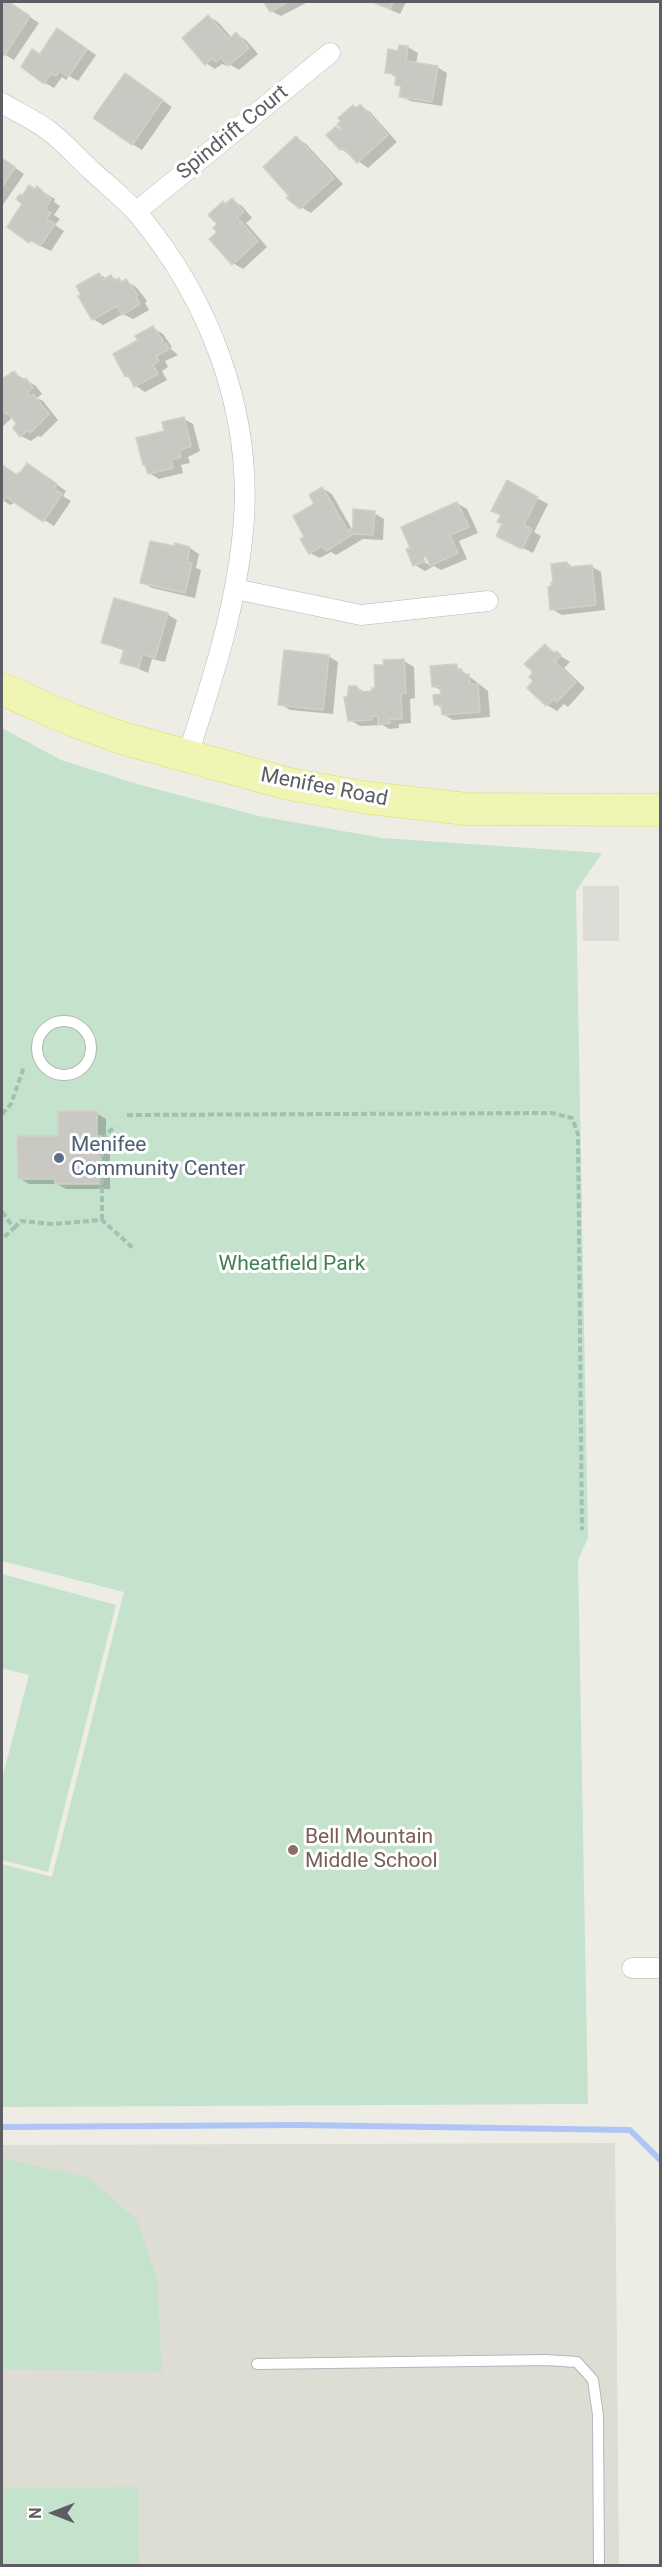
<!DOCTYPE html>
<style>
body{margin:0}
#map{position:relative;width:662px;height:2567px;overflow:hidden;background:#edede5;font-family:Roboto,sans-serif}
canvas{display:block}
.frame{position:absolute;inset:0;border:3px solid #5d5e64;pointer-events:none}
.north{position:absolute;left:24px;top:2483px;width:60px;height:60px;-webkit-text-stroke:4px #fff;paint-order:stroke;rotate:270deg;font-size:16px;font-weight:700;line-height:24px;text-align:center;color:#5d5e64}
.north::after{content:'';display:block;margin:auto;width:21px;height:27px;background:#5d5e64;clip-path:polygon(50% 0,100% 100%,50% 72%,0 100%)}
</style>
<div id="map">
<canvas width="662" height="2567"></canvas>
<div class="frame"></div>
<div class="north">N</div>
</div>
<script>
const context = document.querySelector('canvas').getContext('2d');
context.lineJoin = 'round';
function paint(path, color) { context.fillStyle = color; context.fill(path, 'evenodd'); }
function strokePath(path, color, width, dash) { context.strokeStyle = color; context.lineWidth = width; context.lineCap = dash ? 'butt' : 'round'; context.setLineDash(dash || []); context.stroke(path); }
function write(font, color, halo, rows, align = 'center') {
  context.font = font + ' Roboto,sans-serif'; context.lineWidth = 6; context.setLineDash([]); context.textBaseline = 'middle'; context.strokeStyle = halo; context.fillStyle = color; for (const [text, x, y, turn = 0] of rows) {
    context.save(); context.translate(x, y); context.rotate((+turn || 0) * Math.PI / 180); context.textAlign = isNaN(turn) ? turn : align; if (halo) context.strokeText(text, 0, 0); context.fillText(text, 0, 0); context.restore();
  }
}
paint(new Path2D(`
 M 583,886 L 619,886 L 619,941 L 583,941 Z`), '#dcdcd7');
paint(new Path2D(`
 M 615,2143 L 619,2565 L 2,2565 L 2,2145 Z`), '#ddddd4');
paint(new Path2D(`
 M 2,728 L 61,760 L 137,784 L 259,816 L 382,838 L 602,853 L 576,891 L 588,1538 L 578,1560 L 588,2104 L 2,2107 L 2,1864 L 52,1877 L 124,1592 L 2,1561 Z
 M 2,1574 L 116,1605 L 48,1872 L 2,1860 L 2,1779 L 29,1675 L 2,1668 Z
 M 13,2160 L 89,2178 L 137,2220 L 157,2279 L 162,2372 L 2,2369 L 2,2161 Z
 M 138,2487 L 139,2565 L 2,2565 L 2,2488 Z`), '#c5e2cc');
paint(new Path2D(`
 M 2,2 L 7,2 L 39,23 L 14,60 L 2,53 Z
 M 266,2 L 308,2 L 281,16 L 271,11 Z
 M 373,2 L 406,2 L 400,14 Z
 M 209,17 L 218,22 L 232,38 L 236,34 L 246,40 L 258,54 L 239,70 L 229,64 L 227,66 L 222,64 L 215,69 L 206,63 Z
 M 68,36 L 96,55 L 78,81 L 69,76 L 66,80 L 62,77 L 54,88 L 45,83 L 41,56 Z
 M 400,46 L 408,47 L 418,53 L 416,64 L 437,67 L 447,73 L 442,106 L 410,101 L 401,96 L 402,88 L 396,84 L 397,78 L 387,72 L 399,52 Z
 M 135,81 L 172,107 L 142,150 L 132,144 Z
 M 360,106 L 370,112 L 397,142 L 368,168 L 341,149 L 336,128 L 340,130 Z
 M 297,138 L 306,144 L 343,184 L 311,213 L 301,207 Z
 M 2,159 L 24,174 L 2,206 Z
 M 37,188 L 55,199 L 54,202 L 60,206 L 54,215 L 60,219 L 55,225 L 64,231 L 51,251 L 30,241 L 23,198 Z
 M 232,200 L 242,206 L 252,218 L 246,223 L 267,247 L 243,269 L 233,263 L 219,232 L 227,205 Z
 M 99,274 L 107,279 L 111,277 L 124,282 L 126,281 L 136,287 L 147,301 L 145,303 L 149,310 L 133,319 L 123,314 L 103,325 L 93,319 L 80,297 Z
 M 153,328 L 163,334 L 172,347 L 170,348 L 178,355 L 165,361 L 168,367 L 162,371 L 167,380 L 145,392 L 136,386 L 132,379 L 126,376 L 140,341 Z
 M 14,373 L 36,386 L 42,394 L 37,398 L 43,401 L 58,420 L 41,437 L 38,436 L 31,441 L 21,436 L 18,423 L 13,417 L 2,427 L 2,379 L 4,381 Z
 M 184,419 L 193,424 L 200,451 L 188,457 L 190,463 L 181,465 L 183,473 L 159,479 L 149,473 L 166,432 Z
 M 2,467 L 18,476 L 38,471 L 66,491 L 63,496 L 71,501 L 54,526 L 16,502 L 10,505 L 2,500 Z
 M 507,482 L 548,504 L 534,532 L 541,536 L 533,553 L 508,541 L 502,515 Z
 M 322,488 L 332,494 L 354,533 L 374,513 L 384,519 L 383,540 L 363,539 L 336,555 L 331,552 L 320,558 L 310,553 L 316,505 Z
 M 457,503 L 467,509 L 478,533 L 459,541 L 467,559 L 441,570 L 434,566 L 425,571 L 415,565 L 412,549 ZM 417,553 L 430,560 L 431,566 L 417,558 Z
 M 175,548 L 190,548 L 199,554 L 196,568 L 201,570 L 195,598 L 152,588 L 142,582 Z
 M 567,563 L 574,568 L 591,566 L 601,572 L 605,610 L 562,615 L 552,609 L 555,583 Z
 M 167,614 L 177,620 L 165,662 L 152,659 L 148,673 L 122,662 L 125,651 L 103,643 Z
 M 545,646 L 570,662 L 564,668 L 585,688 L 568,707 L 564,704 L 557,711 L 547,705 L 529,688 L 536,681 Z
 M 328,656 L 338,662 L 333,714 L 290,710 L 280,704 Z
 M 404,661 L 414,667 L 415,698 L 410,699 L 411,723 L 399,724 L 399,728 L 389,729 L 383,725 L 360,726 L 350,720 L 349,710 L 346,708 L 348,691 L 356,687 L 366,693 L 374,692 L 385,666 Z
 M 456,666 L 488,691 L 490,717 L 453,720 L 443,714 L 443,709 L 436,704 L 442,696 L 442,691 L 433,686 Z
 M 96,1113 L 106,1119 L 106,1141 L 110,1143 L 110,1189 L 66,1189 L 57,1184 L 29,1184 L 19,1178 L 60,1138 Z`), '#0003');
strokePath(new Path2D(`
 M 2,2127 L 299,2125 L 630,2130 L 660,2160`), '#aec5f5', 6);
const building = new Path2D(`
 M 2,2 L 9,2 L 30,16 L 4,56 L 2,54 Z
 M 264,2 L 288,2 L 270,12 Z
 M 372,2 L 393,2 L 390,9 Z
 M 208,15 L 229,39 L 236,32 L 249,48 L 228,66 L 221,57 L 216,62 L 212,58 L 205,65 L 182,38 Z
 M 57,28 L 87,49 L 68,77 L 59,71 L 56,76 L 51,73 L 44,84 L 21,67 L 32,49 L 40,54 Z
 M 399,45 L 408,46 L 406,61 L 438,66 L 432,102 L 399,97 L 401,86 L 395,85 L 396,74 L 385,73 L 388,49 L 398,51 Z
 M 125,73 L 163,100 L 132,145 L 93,118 Z
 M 360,104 L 388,135 L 357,163 L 343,148 L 340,150 L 326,135 L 336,126 L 339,130 L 341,128 L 337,124 L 341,121 L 338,118 L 353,105 L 356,108 Z
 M 296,136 L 334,178 L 300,209 L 286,198 L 289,196 L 263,167 Z
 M 2,158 L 15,167 L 2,187 Z
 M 29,185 L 35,189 L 37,186 L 51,199 L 45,209 L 51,213 L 46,219 L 55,224 L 40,246 L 31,240 L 29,243 L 7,227 L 22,204 L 16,199 L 20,194 L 22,196 Z
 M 232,198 L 244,212 L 237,217 L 258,241 L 232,265 L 209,239 L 217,232 L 213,228 L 217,224 L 208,215 L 223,201 L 225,204 Z
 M 99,273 L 103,280 L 111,275 L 114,281 L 119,278 L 121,282 L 126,279 L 138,295 L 136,297 L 140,304 L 122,315 L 117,306 L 92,320 L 78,296 L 81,295 L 76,286 Z
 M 153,326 L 163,341 L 161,342 L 163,345 L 166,343 L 169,349 L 156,356 L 159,361 L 153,365 L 158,374 L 134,387 L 128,375 L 125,377 L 113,354 L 138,340 L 135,336 Z
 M 14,371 L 22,381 L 26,378 L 33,388 L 27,393 L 30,397 L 33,394 L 49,414 L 30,433 L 28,430 L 20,437 L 13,428 L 16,423 L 8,413 L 6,414 L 4,411 L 2,413 L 2,379 Z
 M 184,417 L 191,446 L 179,451 L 181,457 L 171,460 L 173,468 L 148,474 L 145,465 L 143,465 L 136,438 L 164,431 L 162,422 Z
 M 27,463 L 57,484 L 54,489 L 62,494 L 43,522 L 6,497 L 4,500 L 2,498 L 2,465 L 17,475 L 19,472 L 20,473 Z
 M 507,480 L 538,497 L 524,525 L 532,529 L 522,549 L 496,536 L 502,524 L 497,522 L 501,515 L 491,511 Z
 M 322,487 L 348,531 L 353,528 L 353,509 L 375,511 L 373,535 L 353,534 L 326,551 L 322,546 L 309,554 L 300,539 L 304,537 L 293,516 L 314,504 L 309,495 Z
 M 457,502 L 469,527 L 450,535 L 458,553 L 430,566 L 426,556 L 423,558 L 425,561 L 413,566 L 406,549 L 410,548 L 401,527 Z
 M 150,541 L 174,546 L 175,543 L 190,547 L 187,562 L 192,563 L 185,593 L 140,583 Z
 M 567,562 L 568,567 L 592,565 L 596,605 L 550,610 L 548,587 L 551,586 L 551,582 L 553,582 L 551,564 Z
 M 114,598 L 168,613 L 155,658 L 142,654 L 139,668 L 120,663 L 124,649 L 101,643 Z
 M 545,644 L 554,653 L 556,651 L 561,655 L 555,662 L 576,682 L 557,702 L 554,699 L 546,706 L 527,688 L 533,681 L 529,677 L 533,672 L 524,664 Z
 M 284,650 L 329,655 L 323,710 L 278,705 Z
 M 404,659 L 406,693 L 401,694 L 402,719 L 389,719 L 390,723 L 378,724 L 378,716 L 372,716 L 372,720 L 348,721 L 344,697 L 347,697 L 349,686 L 357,686 L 360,692 L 372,691 L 372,688 L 375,688 L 374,665 L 384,665 L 383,660 Z
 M 457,664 L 457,670 L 462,669 L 462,675 L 469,674 L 470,684 L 478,684 L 480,712 L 442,715 L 441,705 L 434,705 L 433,695 L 441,694 L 440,686 L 432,687 L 430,666 Z
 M 58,1111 L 97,1111 L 97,1136 L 101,1136 L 101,1184 L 55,1184 L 55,1179 L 18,1179 L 17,1136 L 58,1136 Z`);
paint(building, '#c9c8c2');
strokePath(building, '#d1d1c4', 1.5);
const service = new Path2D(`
 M37 1048a27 27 0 1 1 54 0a27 27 0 1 1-54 0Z
 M 257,2364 L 546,2360 L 577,2362 L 593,2380 L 598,2415 L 599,2566`);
const minor = new Path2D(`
 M 2,103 C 17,112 34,120 48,130 C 64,142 77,157 92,171 C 107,185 124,198 138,214 C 209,299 251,408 244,519 C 238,602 213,679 187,757
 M 136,212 L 330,53
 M 235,589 L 361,615 L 488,601
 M 632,1968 L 660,1968`);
const primary = new Path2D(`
 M 2,689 L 72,720 L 122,738 L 289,784 L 369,798 L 466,809 L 660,810`);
strokePath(service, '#b5b6ba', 12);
strokePath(minor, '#b5b6ba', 21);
strokePath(primary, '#e0dc6b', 33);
strokePath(new Path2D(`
 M 2,1114 L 11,1104 L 24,1067
 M 127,1115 L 551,1113 L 572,1118 L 578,1134 L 582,1530
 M 2,1212 L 14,1228 L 2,1239
 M 102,1220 L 102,1139 L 115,1126
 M 14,1228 L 21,1221 L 53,1224 L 102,1220 L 134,1249`), '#9fc2b1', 4, [6, 3]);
strokePath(service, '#fff', 10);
strokePath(minor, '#fff', 20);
strokePath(primary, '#f0f5b3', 32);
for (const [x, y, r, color] of [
 [59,1158,6,"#5c6f8a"],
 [293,1850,6,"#8d6e63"]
]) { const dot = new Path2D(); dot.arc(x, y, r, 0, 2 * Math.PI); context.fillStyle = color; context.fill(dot); strokePath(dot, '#fff', 2); }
write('21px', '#5d5e64', '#fff', [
 ["Spindrift Court",233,133,-39],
 ["Menifee Road",324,788,11]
]);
write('21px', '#4e5e75', '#fff', [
 ["Menifee",71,1146],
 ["Community Center",71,1170]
], 'left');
write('21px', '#408053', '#fff', [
 ["Wheatfield Park",292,1265]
]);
write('21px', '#785e54', '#fff', [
 ["Bell Mountain",305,1838],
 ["Middle School",305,1862]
], 'left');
</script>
